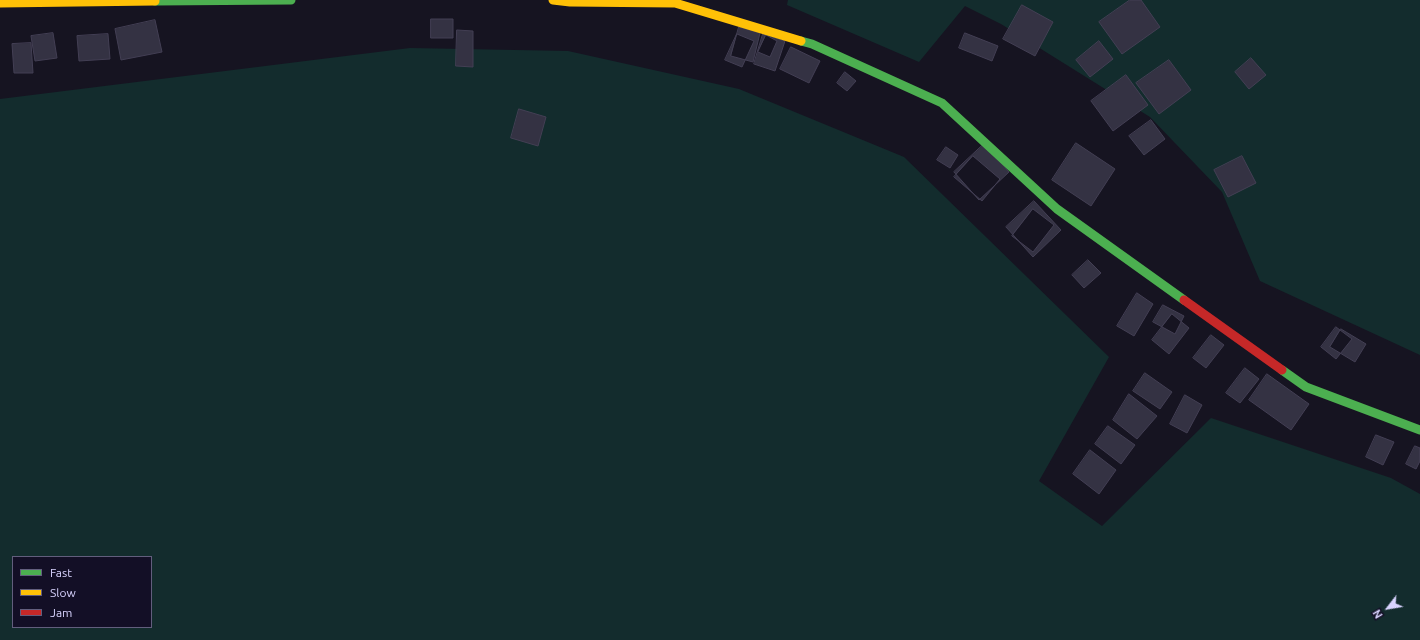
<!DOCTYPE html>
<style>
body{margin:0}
#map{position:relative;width:1420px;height:640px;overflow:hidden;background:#161421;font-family:Ubuntu,sans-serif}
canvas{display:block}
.legend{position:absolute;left:12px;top:556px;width:140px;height:72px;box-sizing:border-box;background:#130f26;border:1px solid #625e7d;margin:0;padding:5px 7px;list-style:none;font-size:12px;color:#d9d4ff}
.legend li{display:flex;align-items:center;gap:8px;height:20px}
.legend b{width:20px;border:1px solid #625e7d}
.north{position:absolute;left:1368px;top:588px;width:40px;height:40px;-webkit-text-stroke:3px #130f26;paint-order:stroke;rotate:239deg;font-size:11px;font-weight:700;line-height:16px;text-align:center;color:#d9d4ff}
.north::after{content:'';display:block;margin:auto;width:14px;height:18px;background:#d9d4ff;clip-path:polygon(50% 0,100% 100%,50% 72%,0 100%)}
</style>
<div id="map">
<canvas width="1420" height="640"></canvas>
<ul class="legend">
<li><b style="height:5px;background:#4caf50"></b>Fast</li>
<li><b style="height:5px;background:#ffc107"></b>Slow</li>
<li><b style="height:5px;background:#c62828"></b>Jam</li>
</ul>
<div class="north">N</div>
</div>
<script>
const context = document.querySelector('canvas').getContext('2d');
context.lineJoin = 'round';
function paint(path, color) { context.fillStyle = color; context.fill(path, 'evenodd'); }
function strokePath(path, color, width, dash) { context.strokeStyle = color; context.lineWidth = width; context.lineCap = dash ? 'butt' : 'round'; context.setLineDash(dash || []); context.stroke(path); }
paint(new Path2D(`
 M 788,0 L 1420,0 L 1420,355 L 1260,281 L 1222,192 L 1150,117 L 1001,24 L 965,6 L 919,62 L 787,5 Z
 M 410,48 L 568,51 L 739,89 L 904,157 L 1109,357 L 1039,481 L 1102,526 L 1211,418 L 1391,478 L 1420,494 L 1420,640 L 0,640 L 0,99 ZM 13,557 L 151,557 L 151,627 L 13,627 Z`), '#132c2d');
const building = new Path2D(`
 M 1130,0 L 1141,0 L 1160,27 L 1122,54 L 1099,22 Z
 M 1022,5 L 1053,22 L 1035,56 L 1003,39 Z
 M 431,19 L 453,19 L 453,38 L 431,38 Z
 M 155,20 L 162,52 L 121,60 L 115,29 Z
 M 739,27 L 760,33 L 753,62 L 731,56 Z
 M 457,30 L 473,31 L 473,67 L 456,66 Z
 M 53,33 L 57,58 L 35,61 L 31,36 Z
 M 965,33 L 998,46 L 992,61 L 959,48 Z
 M 108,34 L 110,59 L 79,61 L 77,36 Z
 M 737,34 L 754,41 L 742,67 L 725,60 Z
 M 763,34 L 785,41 L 775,71 L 754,64 Z
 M 766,35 L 777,41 L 770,57 L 758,52 Z
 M 1099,41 L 1113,59 L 1090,77 L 1076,60 Z
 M 31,43 L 33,73 L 14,73 L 12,44 Z
 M 791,47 L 820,61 L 809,83 L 780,69 Z
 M 1251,58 L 1266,75 L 1249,89 L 1235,72 Z
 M 1169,60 L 1191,90 L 1159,114 L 1136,83 Z
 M 845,72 L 856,81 L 847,91 L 837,83 Z
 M 1126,75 L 1148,105 L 1113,131 L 1091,101 Z
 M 519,109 L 546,117 L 538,146 L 511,138 Z
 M 1151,120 L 1165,139 L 1144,155 L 1129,136 Z
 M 1076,143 L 1115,169 L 1091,206 L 1052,180 Z
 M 984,144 L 1009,172 L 979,200 L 954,172 Z
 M 946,147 L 958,155 L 950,168 L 937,160 Z
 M 973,156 L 1000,179 L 982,201 L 954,177 Z
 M 1242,156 L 1256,183 L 1228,197 L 1214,170 Z
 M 1034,201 L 1061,230 L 1033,257 L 1006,227 Z
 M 1033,209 L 1054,225 L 1033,252 L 1012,236 Z
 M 1088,260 L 1101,273 L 1084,288 L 1072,275 Z
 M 1137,293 L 1153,304 L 1134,336 L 1117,326 Z
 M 1163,305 L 1184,316 L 1175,334 L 1153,322 Z
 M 1172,314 L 1189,328 L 1169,354 L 1152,340 Z
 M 1336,327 L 1352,339 L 1336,359 L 1321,347 Z
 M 1341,329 L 1366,344 L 1355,362 L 1330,347 Z
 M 1211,335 L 1224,345 L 1206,368 L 1193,358 Z
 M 1245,368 L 1259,379 L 1240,403 L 1226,393 Z
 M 1145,373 L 1172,392 L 1160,409 L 1133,391 Z
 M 1267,374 L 1309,404 L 1291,430 L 1249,400 Z
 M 1129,394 L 1157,416 L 1137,439 L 1113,420 Z
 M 1185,395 L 1202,405 L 1187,433 L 1170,424 Z
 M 1108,426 L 1135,445 L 1121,464 L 1095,444 Z
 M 1376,435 L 1394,442 L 1383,465 L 1366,457 Z
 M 1415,446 L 1420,448 L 1420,461 L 1416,469 L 1406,464 Z
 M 1090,450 L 1116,470 L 1099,494 L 1073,474 Z`);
paint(building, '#343243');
strokePath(building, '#433f54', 1);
strokePath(new Path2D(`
 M 155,1 L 291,0
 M 801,41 L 812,44 L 942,103 L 1057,209 L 1184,300
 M 1282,370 L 1306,387 L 1420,430`), '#4caf50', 9);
strokePath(new Path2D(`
 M 553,0 L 570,2 L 675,3 L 801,41
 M 0,3 L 155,1`), '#ffc107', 9);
strokePath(new Path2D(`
 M 1184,300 L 1282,370`), '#c62828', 9);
</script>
